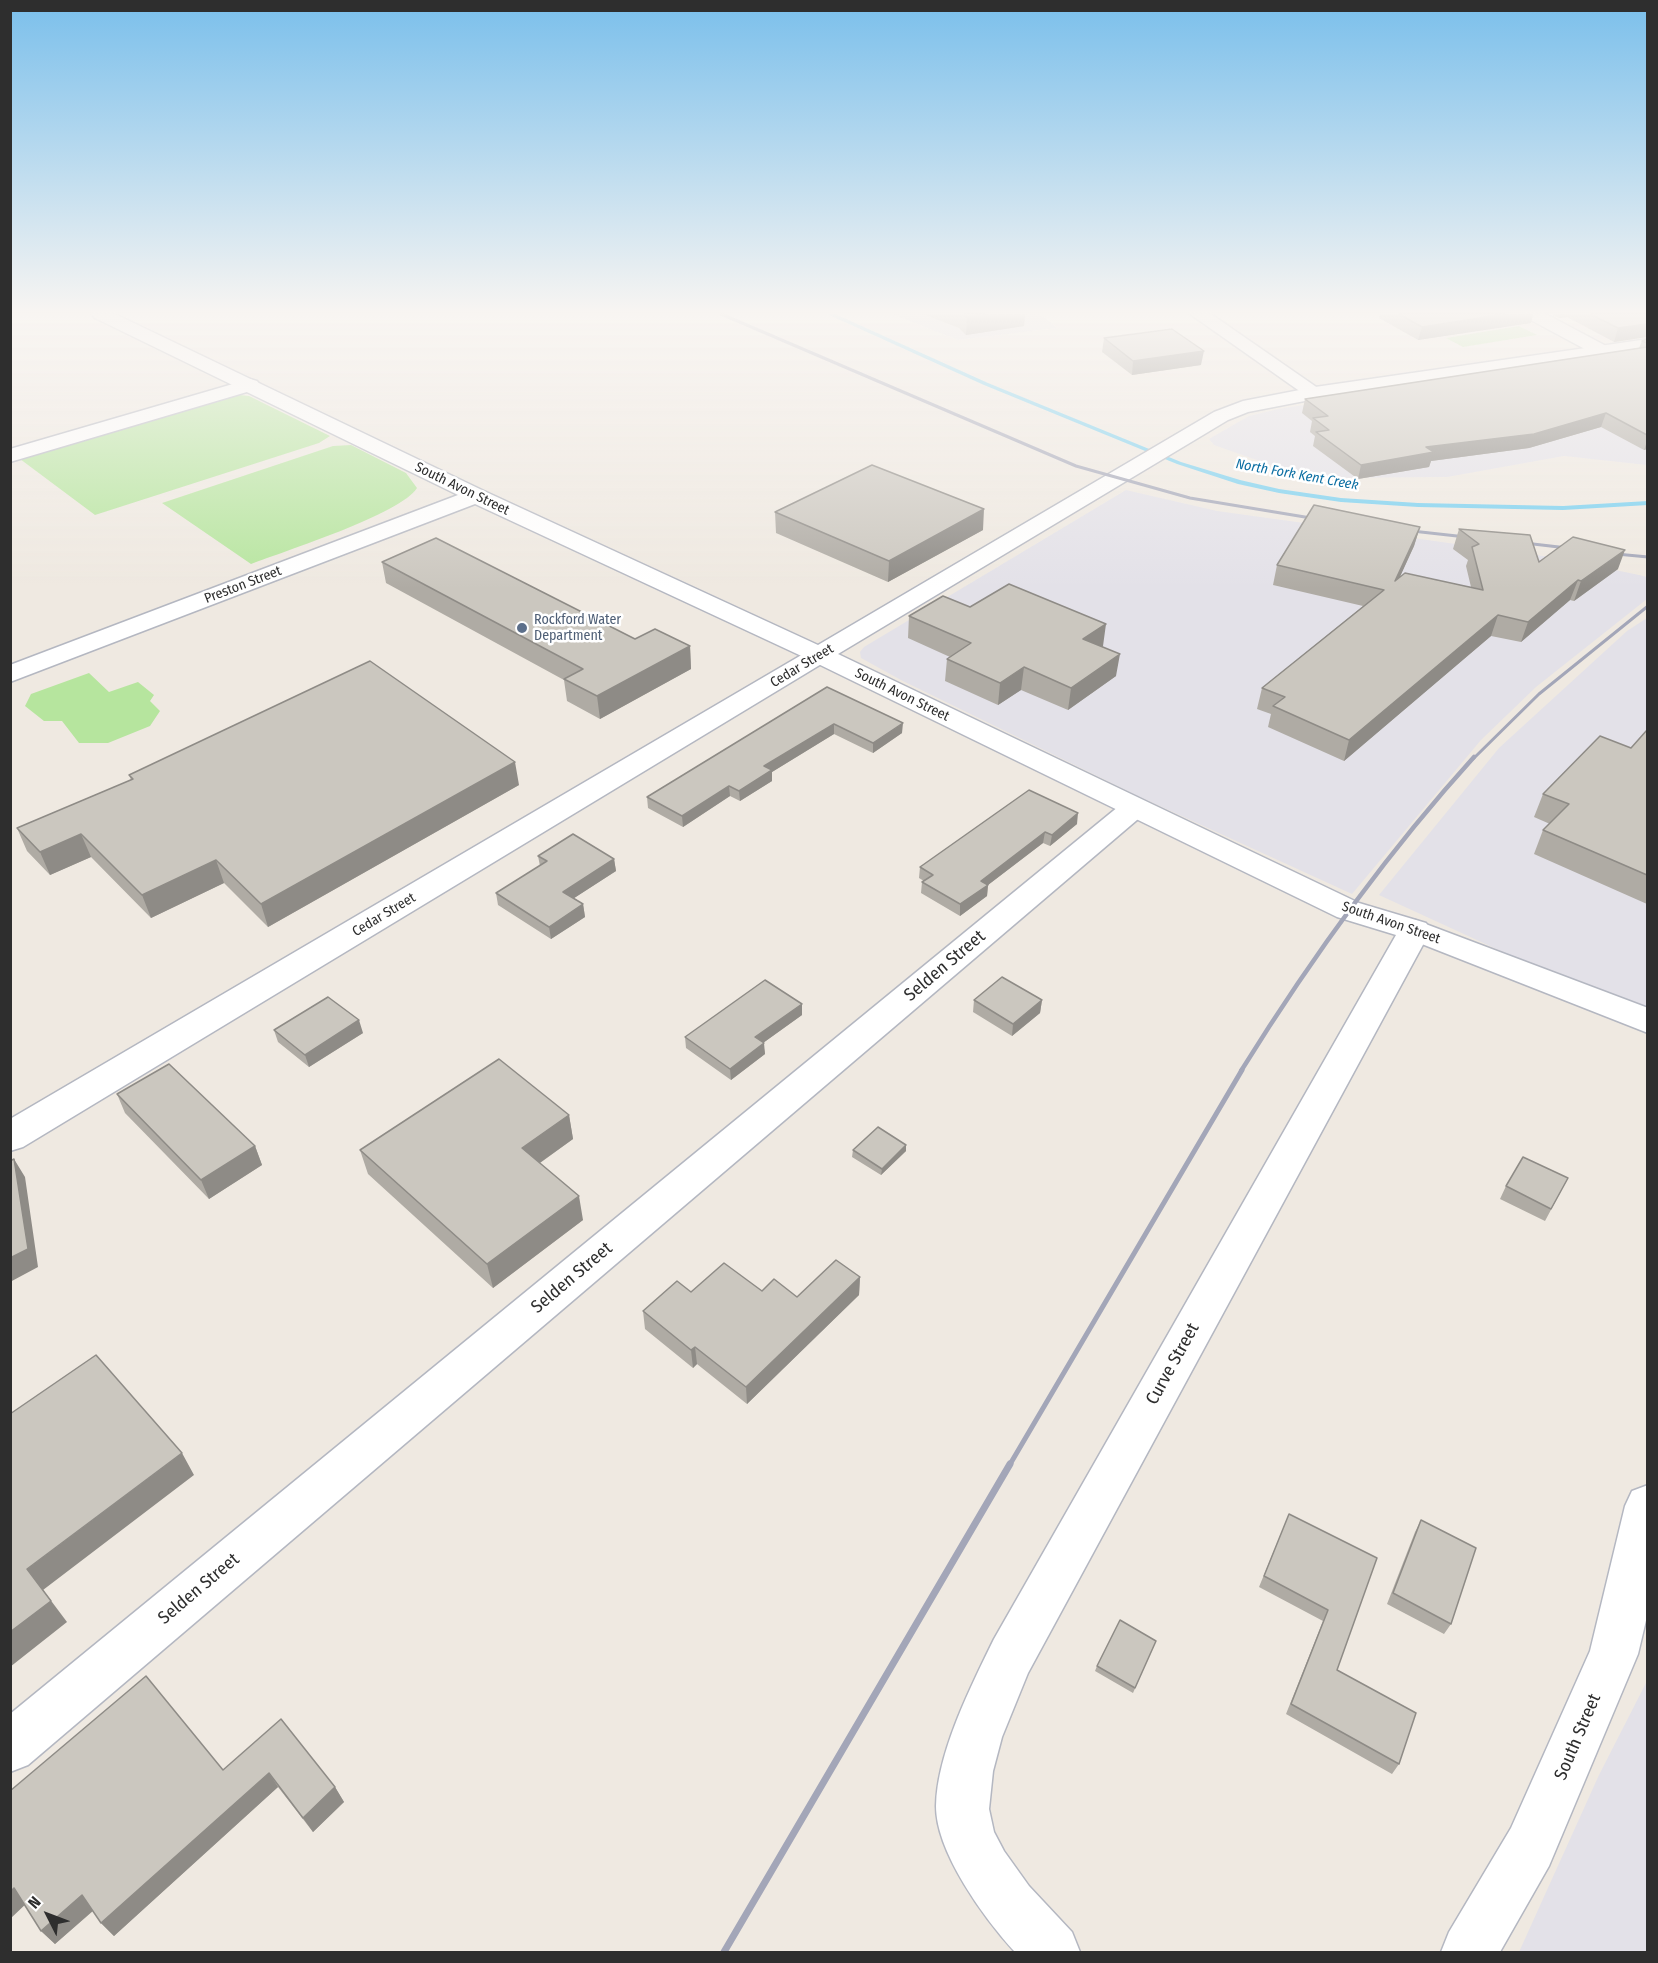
<!DOCTYPE html>
<style>
body{margin:0}
#map{position:relative;width:1658px;height:1963px;overflow:hidden;background:#efe9e1;font-family:"Fira Sans Condensed",sans-serif}
canvas{display:block}
.frame{position:absolute;inset:0;border:12px solid #2e2e2e;pointer-events:none}
.north{position:absolute;left:18px;top:1885px;width:60px;height:60px;-webkit-text-stroke:4px #fff;paint-order:stroke;rotate:312deg;font-size:16px;font-weight:700;line-height:24px;text-align:center;color:#2e2e2e}
.north::after{content:'';display:block;margin:auto;width:21px;height:27px;background:#2e2e2e;clip-path:polygon(50% 0,100% 100%,50% 72%,0 100%)}
</style>
<div id="map">
<canvas width="1658" height="1963"></canvas>
<div class="frame"></div>
<div class="north">N</div>
</div>
<script>
const context = document.querySelector('canvas').getContext('2d');
context.lineJoin = 'round';
function paint(path, color) { context.fillStyle = color; context.fill(path, 'evenodd'); }
function strokePath(path, color, width, dash) { context.strokeStyle = color; context.lineWidth = width; context.lineCap = dash ? 'butt' : 'round'; context.setLineDash(dash || []); context.stroke(path); }
function write(font, color, halo, rows, align = 'center') {
  context.font = font + ' "Fira Sans Condensed",sans-serif'; context.lineWidth = 5; context.setLineDash([]); context.textBaseline = 'middle'; context.strokeStyle = halo; context.fillStyle = color; for (const [text, x, y, turn = 0] of rows) {
    context.save(); context.translate(x, y); context.rotate((+turn || 0) * Math.PI / 180); context.textAlign = isNaN(turn) ? turn : align; if (halo) context.strokeText(text, 0, 0); context.fillText(text, 0, 0); context.restore();
  }
}
paint(new Path2D(`
 M 892,314 L 1040,314 L 1057,328 L 958,340 Z
 M 1647,352 L 1647,465 L 1564,456 L 1447,477 L 1325,478 L 1285,470 L 1214,445 L 1209,439 L 1249,416 L 1278,409 Z
 M 1126,490 L 1217,511 L 1558,558 L 1639,575 L 1647,577 L 1647,599 L 1536,687 L 1481,740 L 1352,894 L 1138,796 L 901,680 L 861,658 L 860,652 L 864,647 Z
 M 1647,618 L 1647,1011 L 1566,981 L 1379,895 L 1499,748 L 1627,631 Z
 M 1647,1681 L 1647,1952 L 1519,1952 L 1599,1775 Z`), '#e3e1e8');
paint(new Path2D(`
 M 1519,326 L 1537,335 L 1463,347 L 1446,338 Z
 M 240,395 L 249,396 L 330,436 L 319,443 L 95,515 L 20,459 L 215,400 Z
 M 351,445 L 406,473 L 417,488 C 401,514 285,551 251,564 L 162,503 L 333,446 Z
 M 89,673 L 109,692 L 138,682 L 154,695 L 150,701 L 160,711 L 150,726 L 108,743 L 79,743 L 62,721 L 44,721 L 25,706 L 31,694 Z`), '#b6e59e');
paint(new Path2D(`
 M 827,314 L 835,314 L 988,383 L 1181,462 L 1240,480 L 1279,489 L 1341,498 L 1418,503 L 1563,506 L 1648,501 L 1648,505 L 1563,510 L 1418,507 L 1341,502 L 1279,493 L 1238,484 L 1177,464 L 984,385 Z`), '#75cff0');
const minor = new Path2D(`
 M 1190,314 L 1211,314 L 1325,393 L 1322,397 L 1308,397 Z
 M 1524,314 L 1546,314 L 1608,347 L 1611,351 L 1608,355 L 1596,355 L 1527,318 Z
 M 250,379 L 257,381 L 260,385 L 257,389 L 10,462 L 10,449 Z
 M 819,647 L 828,650 L 832,655 L 828,660 L 23,1147 L 10,1151 L 10,1119 L 810,650 Z
 M 1134,799 L 1144,802 L 1148,808 L 1144,814 L 28,1765 L 10,1772 L 10,1714 L 1124,802 Z
 M 1415,920 L 1648,1008 L 1648,1033 L 1404,937 L 1399,930 L 1404,923 Z
 M 1648,1485 L 1648,1612 L 1638,1654 L 1549,1866 L 1500,1952 L 1441,1952 L 1449,1932 L 1511,1828 L 1590,1651 L 1625,1506 L 1632,1491 Z`);
const tertiary = new Path2D(`
 M 92,314 L 115,314 L 484,491 L 818,645 L 1214,412 L 1243,401 L 1315,387 L 1648,339 L 1648,350 L 1315,399 L 1248,412 L 1228,420 L 838,654 L 1359,903 L 1426,923 L 1431,930 L 1028,1673 L 1002,1737 L 993,1771 L 989,1809 L 994,1832 L 1004,1851 L 1029,1886 L 1072,1932 L 1080,1952 L 1015,1952 C 985,1919 936,1853 936,1806 C 937,1753 971,1686 994,1639 L 1396,935 L 1337,917 L 810,660 L 475,504 L 10,682 L 10,665 L 458,495 L 95,318 Z`);
strokePath(minor, '#b4b7c1', 3);
strokePath(tertiary, '#b4b7c1', 3);
paint(minor, '#fff');
paint(tertiary, '#fff');
strokePath(new Path2D(`
 M 721,314 L 1076,466 L 1190,498 L 1323,520
 M 1403,530 L 1475,538
 M 1516,542 L 1576,549
 M 1606,553 L 1648,557
 M 1473,759 L 1539,694 L 1648,606`), '#a3a6b8', 3);
strokePath(new Path2D(`
 M 1241,1071 C 1310,960 1386,854 1474,757`), '#a3a6b8', 4.5);
strokePath(new Path2D(`
 M 1009,1466 L 1242,1070`), '#a3a6b8', 5);
strokePath(new Path2D(`
 M 724,1952 L 1010,1464`), '#a3a6b8', 7);
paint(new Path2D(`
 M 923,314 L 1025,314 L 1024,326 L 966,335 L 959,328 Z
 M 1380,314 L 1533,314 L 1531,323 L 1418,340 L 1379,318 Z
 M 1551,314 L 1647,314 L 1647,337 L 1614,342 L 1567,317 L 1559,318 Z
 M 1104,338 L 1201,365 L 1132,375 L 1102,352 Z
 M 1647,339 L 1647,449 L 1644,450 L 1601,427 L 1529,448 L 1431,461 L 1429,467 L 1358,479 L 1313,446 L 1315,436 L 1310,432 L 1312,421 L 1302,413 L 1305,399 L 1639,348 L 1642,341 Z
 M 775,512 L 983,530 L 888,582 L 776,533 Z
 M 1420,527 L 1414,546 L 1400,576 L 1471,587 L 1466,566 L 1468,560 L 1453,549 L 1459,529 L 1539,562 L 1618,569 L 1574,601 L 1570,600 L 1521,642 L 1491,636 L 1344,761 L 1268,727 L 1271,714 L 1257,709 L 1262,688 L 1363,606 L 1273,585 L 1277,565 Z
 M 382,562 L 635,639 L 690,646 L 691,669 L 600,719 L 567,701 L 564,680 L 386,583 Z
 M 970,607 L 1103,646 L 1102,646 L 1116,676 L 1068,710 L 1021,690 L 998,705 L 945,681 L 947,659 L 950,657 L 908,638 L 909,616 Z
 M 827,687 L 902,733 L 873,753 L 834,734 L 772,772 L 772,781 L 740,801 L 730,796 L 683,827 L 648,808 L 647,797 Z
 M 1647,730 L 1647,904 L 1534,854 L 1543,830 L 1550,824 L 1534,817 L 1543,794 L 1631,748 Z
 M 129,775 L 519,785 L 268,927 L 224,883 L 151,918 L 91,857 L 50,875 L 27,851 L 17,828 L 131,780 Z
 M 1029,790 L 1077,824 L 1050,846 L 1043,843 L 988,885 L 987,896 L 960,916 L 921,893 L 922,882 L 924,881 L 919,878 L 920,867 Z
 M 538,856 L 614,859 L 616,871 L 574,898 L 583,904 L 585,917 L 551,939 L 498,905 L 496,893 L 540,866 Z
 M 974,1000 L 1042,1000 L 1040,1013 L 1012,1036 L 973,1012 Z
 M 802,1004 L 802,1015 L 763,1043 L 765,1054 L 731,1080 L 686,1048 L 685,1037 Z
 M 274,1030 L 363,1033 L 309,1067 L 278,1042 Z
 M 117,1094 L 255,1146 L 262,1165 L 209,1199 L 125,1113 Z
 M 569,1115 L 573,1139 L 540,1163 L 583,1220 L 493,1288 L 368,1174 L 360,1150 Z
 M 906,1145 L 906,1151 L 881,1175 L 852,1157 L 853,1150 Z
 M 1568,1178 L 1545,1221 L 1500,1199 L 1506,1186 Z
 M 860,1277 L 859,1295 L 747,1404 L 697,1364 L 693,1368 L 645,1329 L 643,1311 L 691,1292 L 762,1291 L 797,1297 Z
 M 1289,1514 L 1377,1558 L 1337,1670 L 1399,1764 L 1392,1774 L 1286,1714 L 1323,1621 L 1259,1587 Z
 M 1421,1520 L 1451,1624 L 1444,1634 L 1387,1604 L 1415,1532 Z
 M 1156,1641 L 1133,1693 L 1095,1671 L 1097,1666 Z
 M 223,1770 L 335,1787 L 344,1802 L 313,1832 L 278,1787 L 114,1936 L 101,1923 L 93,1911 L 55,1944 L 41,1931 L 25,1905 L 10,1791 Z`), '#afaba4');
paint(new Path2D(`
 M 985,314 L 1025,314 L 1024,326 L 966,335 L 967,317 Z
 M 1505,314 L 1533,314 L 1531,323 L 1418,340 L 1422,327 Z
 M 1560,314 L 1568,314 L 1567,317 L 1559,318 Z
 M 1647,324 L 1647,337 L 1614,342 L 1618,328 Z
 M 1204,351 L 1201,365 L 1132,375 L 1133,361 Z
 M 1606,413 L 1601,427 L 1529,448 L 1431,461 L 1429,467 L 1358,479 L 1361,465 L 1426,447 Z
 M 1647,441 L 1647,449 L 1644,450 Z
 M 984,509 L 983,530 L 888,582 L 889,561 Z
 M 1420,527 L 1414,546 L 1389,601 L 1395,581 Z
 M 1625,550 L 1618,569 L 1574,601 L 1581,581 Z
 M 1578,580 L 1570,600 L 1521,642 L 1528,622 Z
 M 1498,615 L 1491,636 L 1344,761 L 1349,740 Z
 M 1106,624 L 1103,646 L 1080,661 L 1083,639 Z
 M 690,646 L 691,669 L 600,719 L 597,696 Z
 M 1120,654 L 1116,676 L 1068,710 L 1071,688 Z
 M 1024,667 L 1021,690 L 998,705 L 1000,683 Z
 M 903,723 L 902,733 L 873,753 L 873,743 Z
 M 834,724 L 834,734 L 772,772 L 772,781 L 740,801 L 739,791 L 764,766 Z
 M 515,762 L 519,785 L 268,927 L 261,904 Z
 M 729,786 L 730,796 L 683,827 L 682,816 Z
 M 1078,813 L 1077,824 L 1050,846 L 1052,835 Z
 M 1045,832 L 1043,843 L 988,885 L 987,896 L 960,916 L 960,904 L 981,881 Z
 M 81,834 L 91,857 L 50,875 L 40,852 Z
 M 614,859 L 616,871 L 565,904 L 563,892 Z
 M 216,860 L 224,883 L 151,918 L 142,895 Z
 M 583,904 L 585,917 L 551,939 L 549,927 Z
 M 1042,1000 L 1040,1013 L 1012,1036 L 1013,1024 Z
 M 802,1004 L 802,1015 L 756,1048 L 755,1037 Z
 M 359,1020 L 363,1033 L 309,1067 L 305,1055 Z
 M 764,1043 L 765,1054 L 731,1080 L 730,1069 Z
 M 569,1115 L 573,1139 L 527,1172 L 522,1148 Z
 M 906,1145 L 906,1151 L 881,1175 L 882,1169 Z
 M 255,1146 L 262,1165 L 209,1199 L 201,1180 Z
 M 14,1159 L 25,1177 L 38,1267 L 10,1282 L 10,1258 Z
 M 579,1196 L 583,1220 L 493,1288 L 487,1264 Z
 M 860,1277 L 859,1295 L 747,1404 L 746,1387 Z
 M 695,1347 L 697,1364 L 693,1368 L 691,1350 Z
 M 182,1453 L 194,1475 L 43,1590 L 67,1622 L 10,1667 L 10,1632 L 27,1569 Z
 M 269,1773 L 278,1787 L 114,1936 L 101,1923 Z
 M 335,1787 L 344,1802 L 313,1832 L 303,1818 Z
 M 14,1888 L 29,1901 L 10,1919 L 10,1892 Z
 M 82,1895 L 96,1908 L 55,1944 L 41,1931 Z`), '#8e8b86');
const building = new Path2D(`
 M 964,314 L 985,314 L 967,317 Z
 M 1399,314 L 1505,314 L 1422,327 Z
 M 1590,314 L 1647,314 L 1647,324 L 1618,328 Z
 M 1172,329 L 1204,351 L 1133,361 L 1104,338 Z
 M 1647,339 L 1647,343 L 1642,341 Z
 M 1647,347 L 1647,435 L 1606,413 L 1534,434 L 1426,447 L 1434,452 L 1361,465 L 1316,432 L 1329,430 L 1313,418 L 1328,416 L 1305,399 Z
 M 872,465 L 984,509 L 889,561 L 775,512 Z
 M 1314,505 L 1420,527 L 1395,581 L 1405,573 L 1483,590 L 1472,547 L 1479,544 L 1459,529 L 1530,535 L 1539,562 L 1573,537 L 1625,550 L 1581,581 L 1578,580 L 1528,622 L 1498,615 L 1349,740 L 1273,706 L 1285,697 L 1262,688 L 1384,590 L 1277,565 Z
 M 436,538 L 635,639 L 655,629 L 690,646 L 597,696 L 564,679 L 583,669 L 382,562 Z
 M 1009,584 L 1106,624 L 1083,639 L 1120,654 L 1071,688 L 1024,667 L 1000,683 L 947,659 L 971,643 L 909,616 L 943,596 L 970,607 Z
 M 370,661 L 515,762 L 261,904 L 216,860 L 142,895 L 81,834 L 40,852 L 17,828 L 133,779 L 129,775 Z
 M 827,687 L 903,723 L 873,743 L 834,724 L 764,766 L 772,770 L 739,791 L 729,786 L 682,816 L 647,797 Z
 M 1647,730 L 1647,875 L 1543,830 L 1569,804 L 1543,794 L 1600,736 L 1631,748 Z
 M 1029,790 L 1078,813 L 1052,835 L 1045,832 L 981,881 L 988,885 L 960,904 L 922,882 L 933,875 L 920,867 Z
 M 573,834 L 614,859 L 563,892 L 583,904 L 549,927 L 496,893 L 547,861 L 538,856 Z
 M 1002,977 L 1042,1000 L 1013,1024 L 974,1000 Z
 M 765,980 L 802,1004 L 755,1037 L 764,1043 L 730,1069 L 685,1037 Z
 M 328,997 L 359,1020 L 305,1055 L 274,1030 Z
 M 499,1059 L 569,1115 L 522,1148 L 579,1196 L 487,1264 L 360,1150 Z
 M 169,1064 L 255,1146 L 201,1180 L 117,1094 Z
 M 878,1127 L 906,1145 L 882,1169 L 853,1150 Z
 M 1523,1157 L 1568,1178 L 1551,1209 L 1506,1186 Z
 M 14,1159 L 28,1249 L 10,1258 L 10,1161 Z
 M 836,1260 L 860,1277 L 746,1387 L 695,1347 L 691,1350 L 643,1311 L 677,1281 L 691,1292 L 724,1263 L 762,1291 L 774,1279 L 797,1297 Z
 M 96,1355 L 182,1453 L 27,1569 L 51,1601 L 10,1632 L 10,1414 Z
 M 1289,1514 L 1377,1558 L 1337,1670 L 1416,1713 L 1399,1764 L 1291,1704 L 1328,1610 L 1264,1576 Z
 M 1421,1520 L 1476,1548 L 1451,1624 L 1393,1593 Z
 M 1120,1620 L 1156,1641 L 1135,1688 L 1097,1666 Z
 M 146,1676 L 223,1770 L 281,1719 L 335,1787 L 303,1818 L 269,1773 L 101,1923 L 82,1895 L 41,1931 L 14,1888 L 10,1892 L 10,1791 Z`);
paint(building, '#cbc7bf');
strokePath(building, '#8e8b86', 1.5);
const sky = context.createLinearGradient(0, 0, 0, 589);
sky.addColorStop(0, '#7abfeb');
sky.addColorStop(0.53, '#f8f5f2');
sky.addColorStop(1, '#f8f5f200');
context.fillStyle = sky;
context.fillRect(0, 0, 1658, 589);
for (const [x, y, r, color] of [
 [522,628,6,"#5c6f8a"]
]) { const dot = new Path2D(); dot.arc(x, y, r, 0, 2 * Math.PI); context.fillStyle = color; context.fill(dot); strokePath(dot, '#fff', 2); }
write('italic 14px', '#0d6fa3', '#fff', [
 ["North Fork Kent Creek",1297,475,10]
]);
write('14px', '#2e2e2e', '#fff', [
 ["South Avon Street",462,489,26],
 ["Preston Street",243,585,-21],
 ["Cedar Street",802,666,-31],
 ["South Avon Street",902,695,26],
 ["Cedar Street",384,915,-31],
 ["South Avon Street",1391,923,19]
]);
write('14px', '#4e5e75', '#fff', [
 ["Rockford Water",534,620],
 ["Department",534,636]
], 'left');
write('18px', '#2e2e2e', '#fff', [
 ["Selden Street",945,966,-40],
 ["Selden Street",572,1278,-40],
 ["Curve Street",1173,1364,-61],
 ["Selden Street",199,1589,-40],
 ["South Street",1578,1737,-67]
]);
</script>
